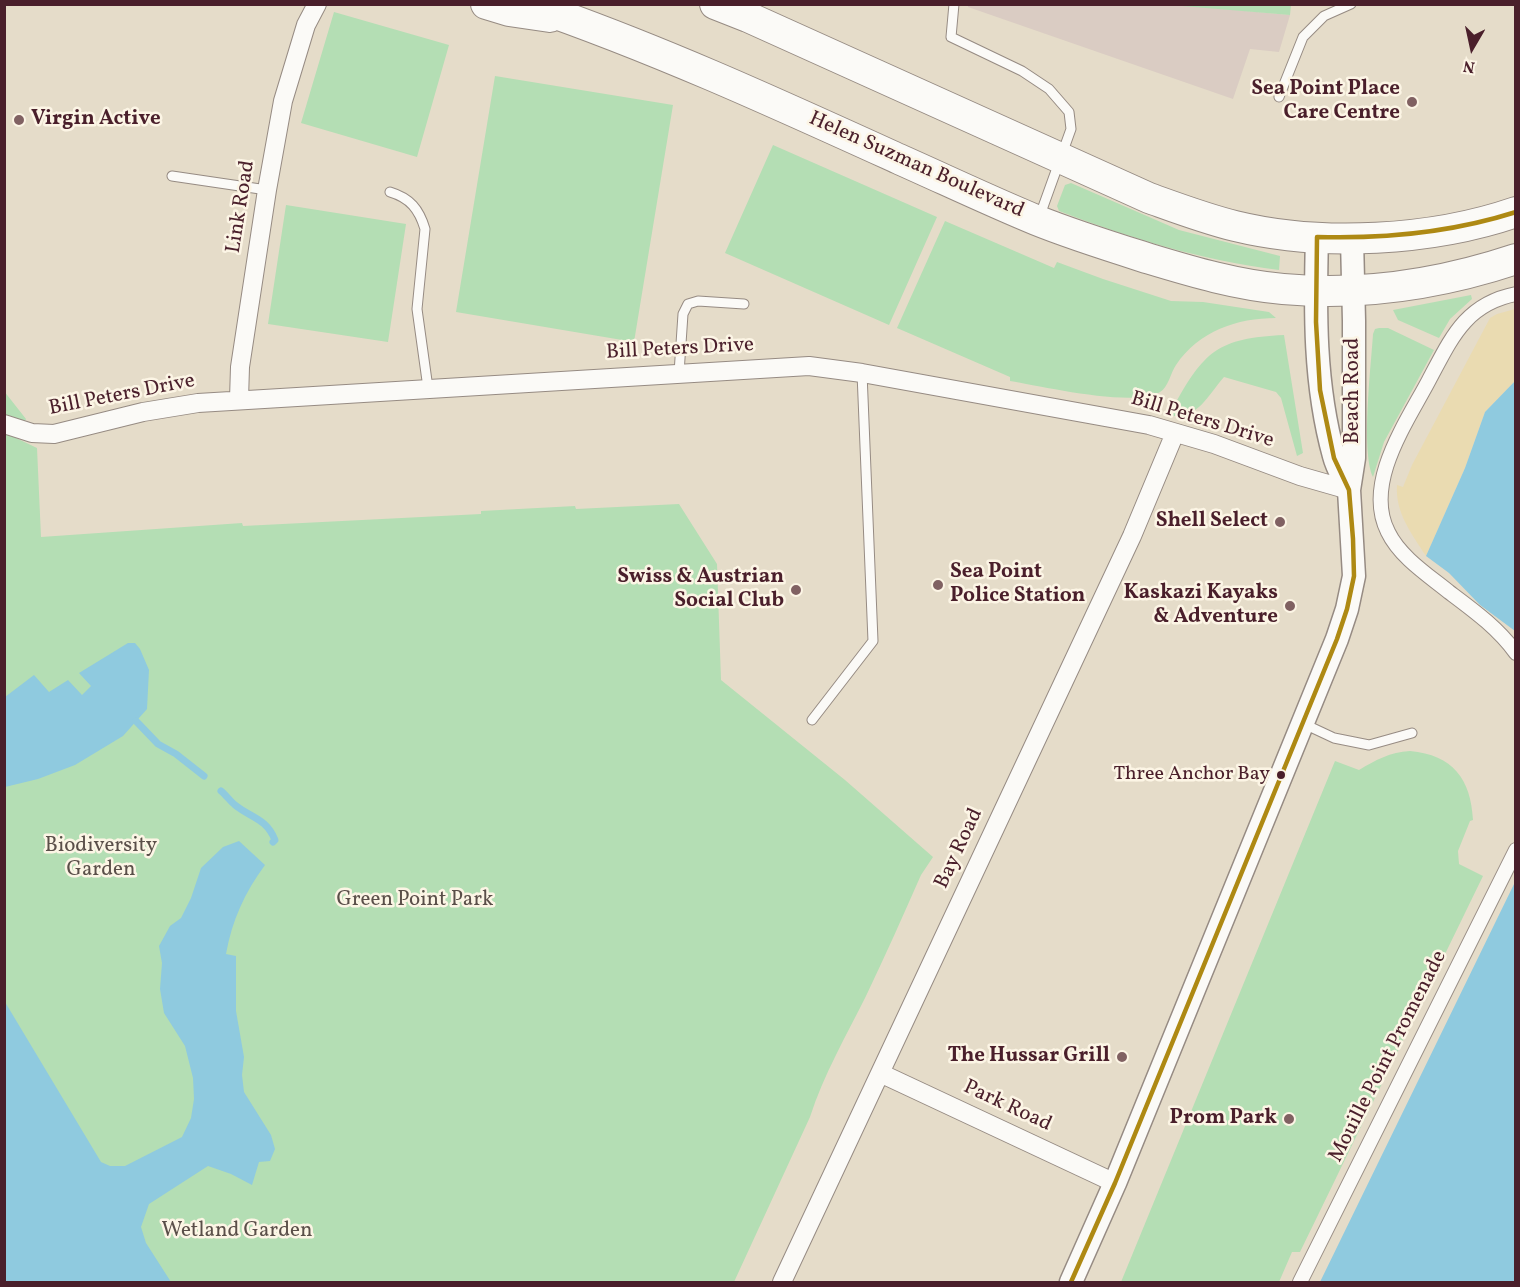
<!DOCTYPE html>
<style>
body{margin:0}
#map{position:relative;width:1520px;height:1287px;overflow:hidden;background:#e5dcc9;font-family:Vollkorn,serif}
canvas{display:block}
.frame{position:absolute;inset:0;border:6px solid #4a1f2b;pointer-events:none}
.north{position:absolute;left:1442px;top:18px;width:60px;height:60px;-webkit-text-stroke:4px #fcf5e5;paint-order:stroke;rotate:189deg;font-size:16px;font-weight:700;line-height:24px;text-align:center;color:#4a1f2b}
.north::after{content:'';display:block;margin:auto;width:21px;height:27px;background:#4a1f2b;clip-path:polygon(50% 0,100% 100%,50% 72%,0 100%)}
</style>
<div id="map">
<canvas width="1520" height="1287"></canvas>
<div class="frame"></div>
<div class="north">N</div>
</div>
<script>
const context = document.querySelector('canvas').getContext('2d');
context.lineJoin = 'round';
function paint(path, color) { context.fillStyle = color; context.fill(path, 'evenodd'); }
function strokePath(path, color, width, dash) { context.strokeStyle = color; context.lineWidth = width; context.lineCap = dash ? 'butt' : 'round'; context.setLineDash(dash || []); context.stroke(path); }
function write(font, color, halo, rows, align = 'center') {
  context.font = font + ' Vollkorn,serif'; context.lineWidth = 5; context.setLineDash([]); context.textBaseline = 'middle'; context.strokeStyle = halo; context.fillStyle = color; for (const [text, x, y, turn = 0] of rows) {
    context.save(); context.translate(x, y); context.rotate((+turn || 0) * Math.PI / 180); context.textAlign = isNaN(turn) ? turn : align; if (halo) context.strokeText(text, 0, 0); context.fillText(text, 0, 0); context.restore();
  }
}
paint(new Path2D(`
 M 968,4 L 1170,4 L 1290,15 L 1279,52 L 1250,49 L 1233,99 L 968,7 Z`), '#daccc3');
paint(new Path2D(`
 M 1170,5 L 1291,4 L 1291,5 L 1290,15 Z
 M 334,12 L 449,45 L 417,157 L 301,123 Z
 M 495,76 L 673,105 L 634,342 L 456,312 Z
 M 773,145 L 937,217 L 889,325 L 725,253 Z
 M 1071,183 L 1179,230 L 1280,256 L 1279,270 C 1200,260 1133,239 1059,211 L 1057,206 L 1065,185 Z
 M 286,205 L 406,224 L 388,342 L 268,324 Z
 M 945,221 L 1054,268 L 1057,262 L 1103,279 L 1171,301 L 1203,302 L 1269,312 L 1276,318 C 1237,318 1199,331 1176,365 C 1171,372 1168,388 1160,392 C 1134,408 1041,386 1010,381 L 1010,377 L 897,328 Z
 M 1471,295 L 1472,299 L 1450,319 L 1439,338 L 1398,320 L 1393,310 Z
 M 1379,328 L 1388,328 L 1434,350 L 1384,442 L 1373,477 C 1361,450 1371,367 1373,334 L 1375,329 Z
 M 1284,335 L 1303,453 L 1297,456 L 1281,398 L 1276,392 L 1224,377 C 1204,400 1198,421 1163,415 L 1164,413 L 1169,413 L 1170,409 L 1173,408 C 1204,351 1218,338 1284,335 Z
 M 4,391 L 26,419 L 16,438 L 37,448 L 41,537 L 242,523 L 243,526 L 481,514 L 481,511 L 575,506 L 576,509 L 679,504 L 717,564 L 721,680 L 845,780 L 933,857 L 921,875 C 903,916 885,956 866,996 C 846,1036 824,1074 810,1117 L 734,1282 L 5,1282 Z
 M 1410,751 C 1453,755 1471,779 1473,820 L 1470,821 L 1458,851 L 1459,864 L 1483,876 L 1300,1252 L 1292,1252 L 1279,1282 L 1121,1282 L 1335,761 L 1359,770 C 1376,760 1390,752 1410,751 Z`), '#b4deb4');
paint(new Path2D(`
 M 1514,302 L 1515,302 L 1515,381 L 1485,412 L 1465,468 L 1426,556 C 1412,534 1395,513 1397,485 L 1403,487 L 1412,465 L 1490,318 L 1497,314 L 1515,309 Z`), '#eadbb1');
paint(new Path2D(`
 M 1515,381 L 1515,631 L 1480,605 L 1449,573 L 1426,556 L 1465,468 L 1485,412 Z
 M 128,643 L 135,643 L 140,649 L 149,670 L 147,709 L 123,736 L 75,765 L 38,779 L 5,787 L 5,697 L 34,675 L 49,692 L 68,680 L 82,695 L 91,686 L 79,673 Z
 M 239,841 L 265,865 C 245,892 232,920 226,954 L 236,956 L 236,1011 L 244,1057 L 242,1075 L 244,1092 L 271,1135 L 275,1149 L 270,1161 L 259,1162 L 252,1185 L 231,1174 L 208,1166 L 149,1204 L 141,1227 L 146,1243 L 171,1282 L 5,1282 L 5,1002 L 101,1162 L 110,1166 L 125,1166 L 182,1137 L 191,1118 L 194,1099 L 193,1078 L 185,1046 L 164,1013 L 160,989 L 162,963 L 159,946 L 170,926 L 181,918 L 191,898 L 201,868 L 223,847 Z
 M 1515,882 L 1515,1282 L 1320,1282 Z`), '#8fcadf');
strokePath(new Path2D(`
 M 136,721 L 158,744 L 176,754 L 204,776
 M 221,791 C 226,795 230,801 235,805 C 251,818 266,818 275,840 L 273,842`), '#8fcadf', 7);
const service = new Path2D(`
 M 954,4 L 951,37 L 1022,71 L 1049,89 L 1069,112 L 1071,129 L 1039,218
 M 1279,97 L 1303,37 L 1324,16 L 1351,4
 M 172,176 L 267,190
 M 390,192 C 410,198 419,209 425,229 L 417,309 L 428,388
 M 679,373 L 683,314 L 688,304 L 698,301 L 744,304
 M 812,720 L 873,641 L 862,373
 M 1302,723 L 1334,738 L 1369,745 L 1412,733`);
const pedestrian = new Path2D(`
 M 1516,294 C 1465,304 1451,339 1429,380 C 1407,422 1363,483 1388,532 C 1400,557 1428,575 1449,592 C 1473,610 1498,628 1516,653
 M 1300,1282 L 1516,850`);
const minor = new Path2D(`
 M 239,399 L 240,367 L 267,190 L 283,101 L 306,25 L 317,4
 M 4,424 L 32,433 L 54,434 L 143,412 L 198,403 L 809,366 L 862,373 L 1149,425 L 1214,444 L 1300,476 L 1349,490
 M 880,1073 L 1115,1183
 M 782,1282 L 1132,536 L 1175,433`);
const tertiary = new Path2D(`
 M 1317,237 C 1315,311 1314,384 1334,456 C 1337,468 1344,479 1349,490
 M 1071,1282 L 1115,1183 L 1337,639 L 1347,609 L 1354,576 L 1349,490 L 1354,458 L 1354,321 L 1352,239`);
const primary = new Path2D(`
 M 486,4 L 509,11 L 550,17
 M 528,4 C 656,48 778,104 901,160 C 946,180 990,201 1036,220 C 1073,235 1112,247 1150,259 C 1193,272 1237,285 1283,289 C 1361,296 1441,284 1516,259
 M 715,4 L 748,17 L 1149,198 C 1177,208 1206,219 1235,226 C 1321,247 1432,241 1516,212`);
strokePath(service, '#968b83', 11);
strokePath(pedestrian, '#968b83', 16);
strokePath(minor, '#968b83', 20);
strokePath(tertiary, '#968b83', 25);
strokePath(primary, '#968b83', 32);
strokePath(service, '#fbfaf7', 9);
strokePath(pedestrian, '#fbfaf7', 14);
strokePath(minor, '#fbfaf7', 18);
strokePath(tertiary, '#fbfaf7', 22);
strokePath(primary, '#fbfaf7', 30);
strokePath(new Path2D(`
 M 1071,1282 L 1115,1183 L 1337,639 L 1347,609 L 1354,576 L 1353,539 L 1349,490 L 1334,458 L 1320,390 L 1316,322 L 1317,237 C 1385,239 1450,233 1516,212`), '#ae8913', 4.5);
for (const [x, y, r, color] of [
 [1412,102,6,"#806162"],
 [19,120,6,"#806162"],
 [1280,522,6,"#806162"],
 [938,585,6,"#806162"],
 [796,590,6,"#806162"],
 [1290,606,6,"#806162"],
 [1281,775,5,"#4a1f2b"],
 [1122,1057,6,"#806162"],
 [1289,1119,6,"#806162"]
]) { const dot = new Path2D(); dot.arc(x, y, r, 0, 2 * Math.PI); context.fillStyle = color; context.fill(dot); strokePath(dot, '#fcf5e5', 2); }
write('20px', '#4a1f2b', '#fcf5e5', [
 ["Three Anchor Bay",1270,775]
], 'right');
write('bold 21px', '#4a1f2b', '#fcf5e5', [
 ["Sea Point Place",1400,90],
 ["Care Centre",1400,114],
 ["Virgin Active",31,120,"left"],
 ["Shell Select",1268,522],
 ["Sea Point",950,573,"left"],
 ["Police Station",950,597,"left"],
 ["Swiss & Austrian",784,578],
 ["Social Club",784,602],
 ["Kaskazi Kayaks",1278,594],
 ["& Adventure",1278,618],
 ["The Hussar Grill",1110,1057],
 ["Prom Park",1277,1119]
], 'right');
write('21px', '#4a1f2b', '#fcf5e5', [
 ["Helen Suzman Boulevard",916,166,24],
 ["Link Road",242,207,-81],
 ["Bill Peters Drive",680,350,-3],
 ["Beach Road",1354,391,-90],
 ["Bill Peters Drive",122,396,-11],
 ["Bill Peters Drive",1202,421,17],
 ["Bay Road",960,849,-65],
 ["Mouille Point Promenade",1389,1057,-63],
 ["Park Road",1007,1107,25]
]);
write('21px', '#5a4f49', '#fcf5e5', [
 ["Biodiversity",101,847],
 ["Garden",101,871],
 ["Green Point Park",415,901],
 ["Wetland Garden",237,1232]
]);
</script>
